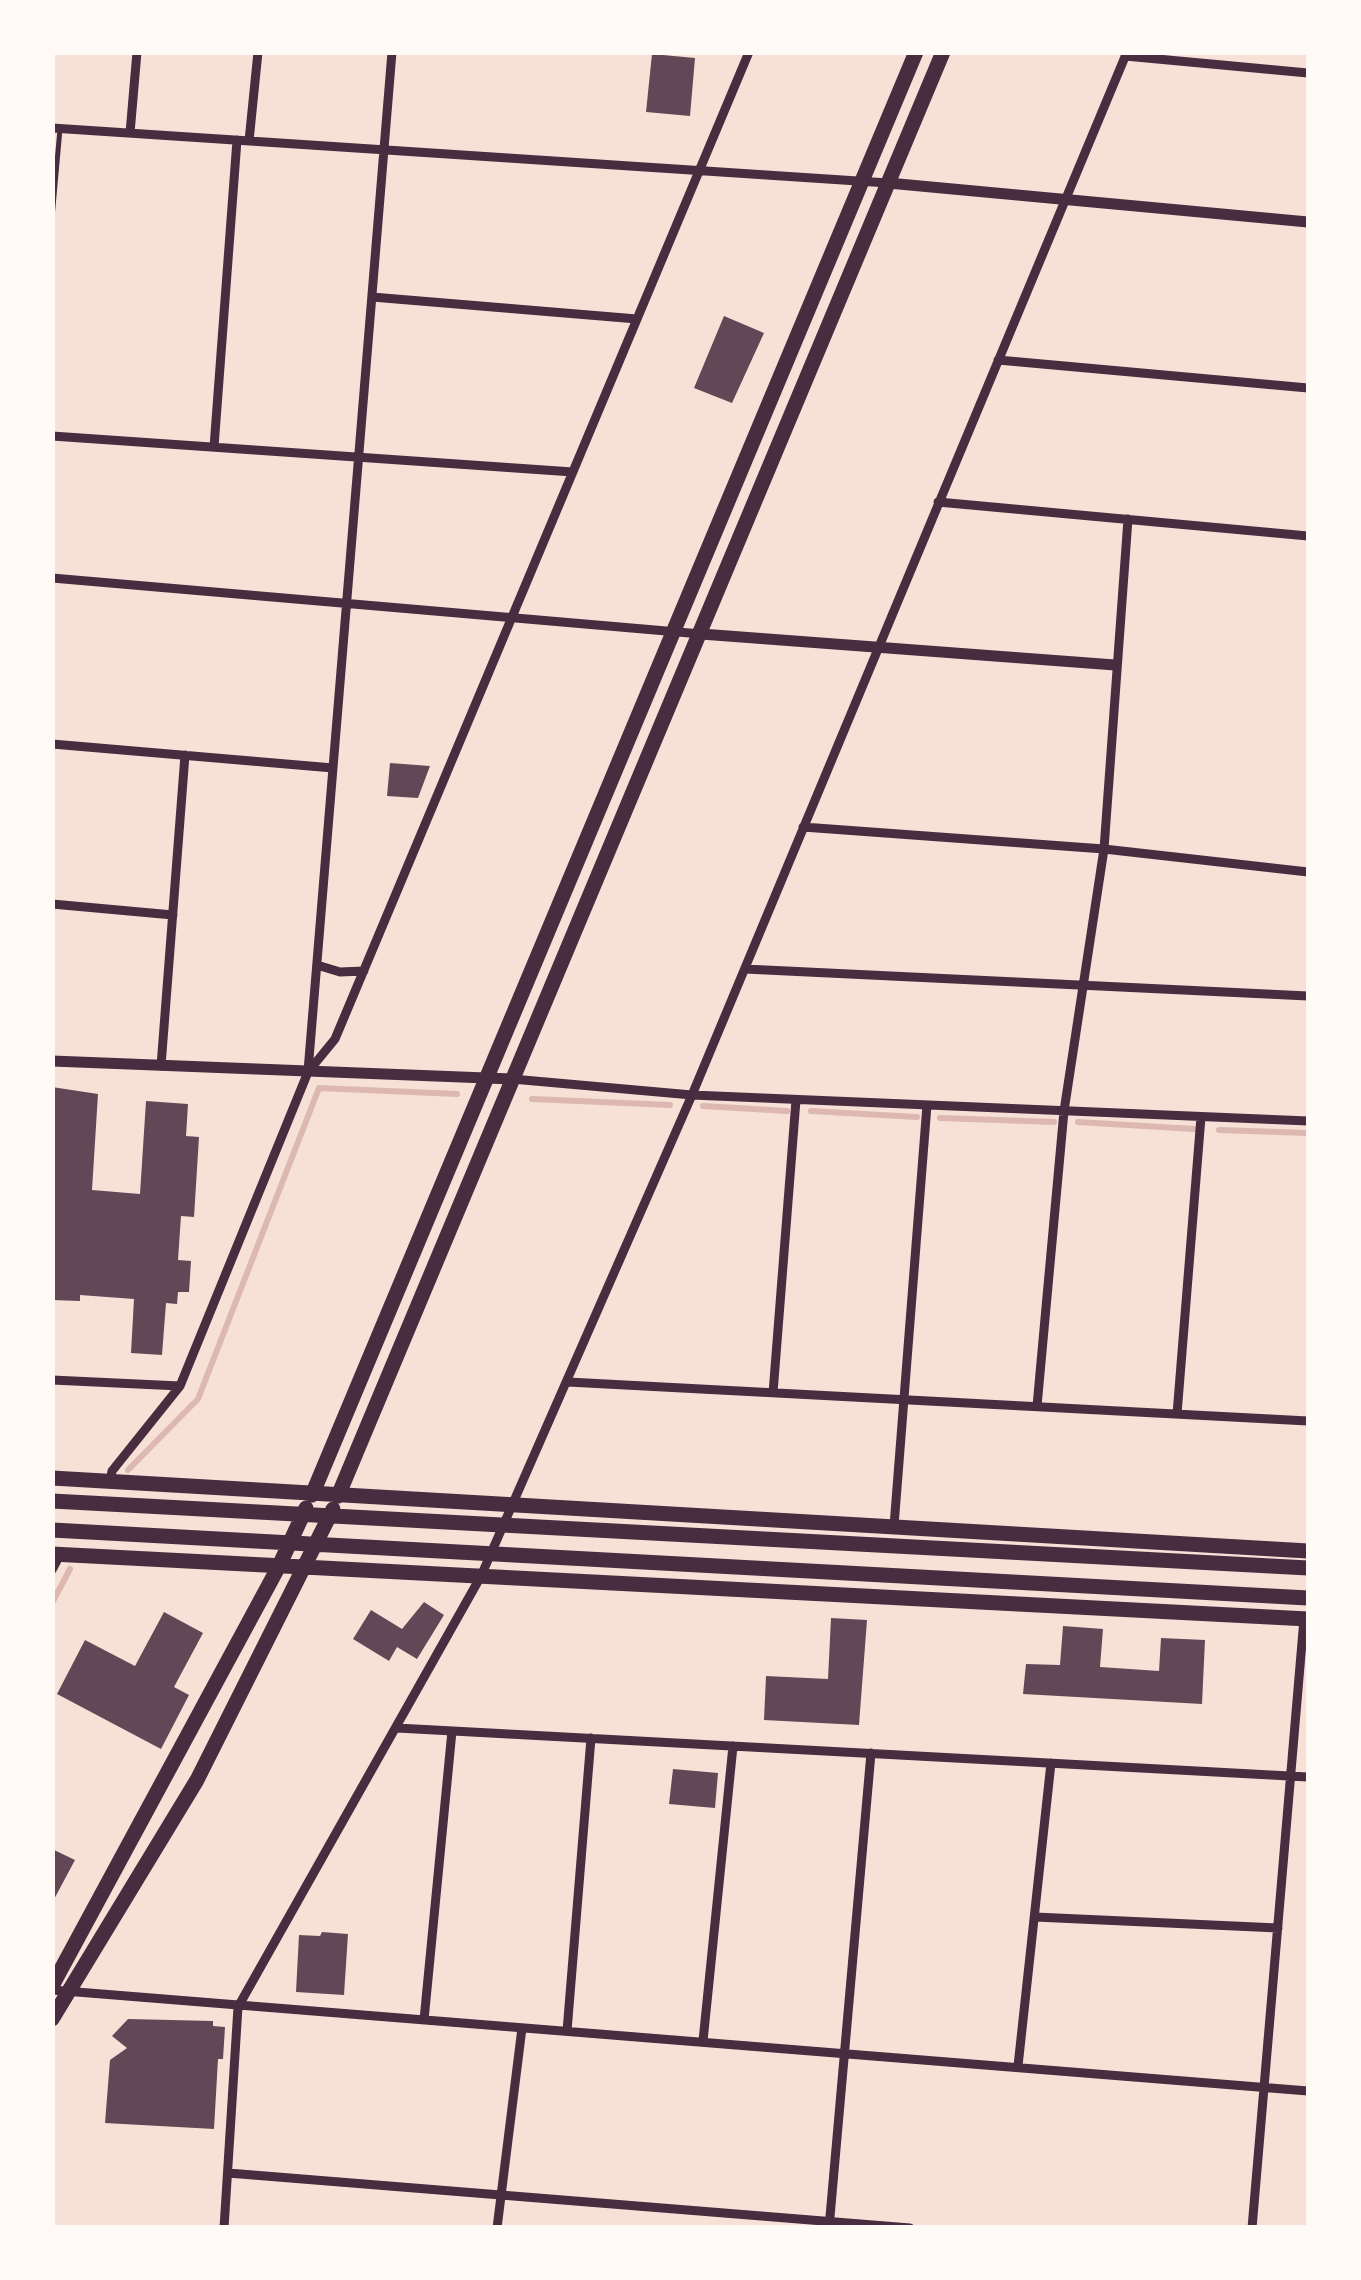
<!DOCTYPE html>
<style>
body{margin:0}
#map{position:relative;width:1361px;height:2280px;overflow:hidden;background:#f7e1d7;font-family:"Fira Sans",sans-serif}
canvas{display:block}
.frame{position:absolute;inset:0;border:55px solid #fffaf5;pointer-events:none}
</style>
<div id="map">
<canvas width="1361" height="2280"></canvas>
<div class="frame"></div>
</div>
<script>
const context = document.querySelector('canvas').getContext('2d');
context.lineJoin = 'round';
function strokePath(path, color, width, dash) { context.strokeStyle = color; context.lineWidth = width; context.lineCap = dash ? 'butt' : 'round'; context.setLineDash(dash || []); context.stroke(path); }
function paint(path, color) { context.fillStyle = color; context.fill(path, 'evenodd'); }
strokePath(new Path2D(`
 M 532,1099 L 670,1105
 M 703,1106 L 787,1111
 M 811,1111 L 917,1117
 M 940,1118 L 1054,1122
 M 1078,1122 L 1194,1129
 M 1219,1130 L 1308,1133
 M 128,1470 L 198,1399 L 319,1088 L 457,1094
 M 52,1603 L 70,1569`), '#dcb8b0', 6);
paint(new Path2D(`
 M 652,54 L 695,58 L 690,116 L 646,112 Z
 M 724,316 L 764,333 L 732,403 L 694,388 Z
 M 390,763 L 430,766 L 418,798 L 387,796 Z
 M 52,1087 L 98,1094 L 92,1190 L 140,1194 L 146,1101 L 188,1104 L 186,1136 L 199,1137 L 194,1217 L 181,1216 L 178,1260 L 191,1261 L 189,1292 L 178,1292 L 177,1304 L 166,1303 L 162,1355 L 131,1353 L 134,1299 L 80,1295 L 80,1301 L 52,1300 Z
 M 424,1602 L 444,1615 L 417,1659 L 397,1647 L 389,1661 L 353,1639 L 371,1610 L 402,1629 Z
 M 164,1612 L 203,1633 L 174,1687 L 189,1695 L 161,1749 L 57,1694 L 85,1640 L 135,1666 Z
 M 831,1618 L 867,1620 L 859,1725 L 764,1720 L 766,1676 L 828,1679 Z
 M 1063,1626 L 1103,1629 L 1100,1667 L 1159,1671 L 1161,1638 L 1205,1640 L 1202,1704 L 1023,1694 L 1026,1664 L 1060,1665 Z
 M 673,1769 L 718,1773 L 715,1808 L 669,1804 Z
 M 52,1849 L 75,1860 L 52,1903 Z
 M 322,1932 L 348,1934 L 344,1995 L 296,1992 L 299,1935 L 320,1936 Z
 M 128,2019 L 213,2021 L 213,2026 L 225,2027 L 223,2059 L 218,2059 L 214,2129 L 105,2123 L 110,2060 L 127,2048 L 112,2036 Z`), '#644757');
strokePath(new Path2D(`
 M 52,218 L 60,129`), '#4a2c40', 5);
strokePath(new Path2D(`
 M 1125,56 L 1308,73
 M 52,128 L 888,183
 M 130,133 L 137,52
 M 249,141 L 258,52
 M 372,297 L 637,319
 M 998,360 L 1308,388
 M 52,436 L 573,472
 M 214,447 L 237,140
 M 938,502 L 1308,536
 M 52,578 L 701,634
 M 52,744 L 333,768
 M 803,827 L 1104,849 L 1308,872
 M 52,904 L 173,915
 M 317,965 L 340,972 L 364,971
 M 745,969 L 1308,996
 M 161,1066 L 185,755
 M 308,1071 L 392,52
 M 512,1079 L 692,1095 L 1308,1121
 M 52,1380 L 180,1386
 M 568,1382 L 1308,1421
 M 773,1393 L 796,1100
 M 1037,1406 L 1064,1111 L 1104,849 L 1128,519
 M 1177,1414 L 1201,1117
 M 110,1481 L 112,1471 L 180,1386 L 308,1072 L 335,1039 L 749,52
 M 894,1526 L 927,1105
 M 52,1570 L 60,1555
 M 397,1728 L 1308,1777
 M 1035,1917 L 1278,1928
 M 52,1990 L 1308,2091
 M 424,2020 L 452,1731
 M 567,2031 L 591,1738
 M 703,2041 L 733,1746
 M 1018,2066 L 1051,1763
 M 228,2173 L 910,2228
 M 224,2228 L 238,2007 L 481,1576 L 692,1095 L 1127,52
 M 497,2228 L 522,2028
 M 829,2228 L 871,1753
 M 1252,2228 L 1304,1619`), '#4a2c40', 9);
strokePath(new Path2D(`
 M 888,183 L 1308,222
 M 701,634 L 1115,665
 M 52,1061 L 512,1079`), '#4a2c40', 11);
strokePath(new Path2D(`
 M 312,1495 L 916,52
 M 338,1496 L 943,52`), '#4a2c40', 15);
strokePath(new Path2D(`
 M 52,1478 L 1308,1551
 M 52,1501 L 1308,1568
 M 52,1530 L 1308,1598
 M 52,1554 L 1308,1619
 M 52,1986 L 279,1566 L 306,1508
 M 52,2019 L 197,1780 L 333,1509`), '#4a2c40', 15);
</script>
